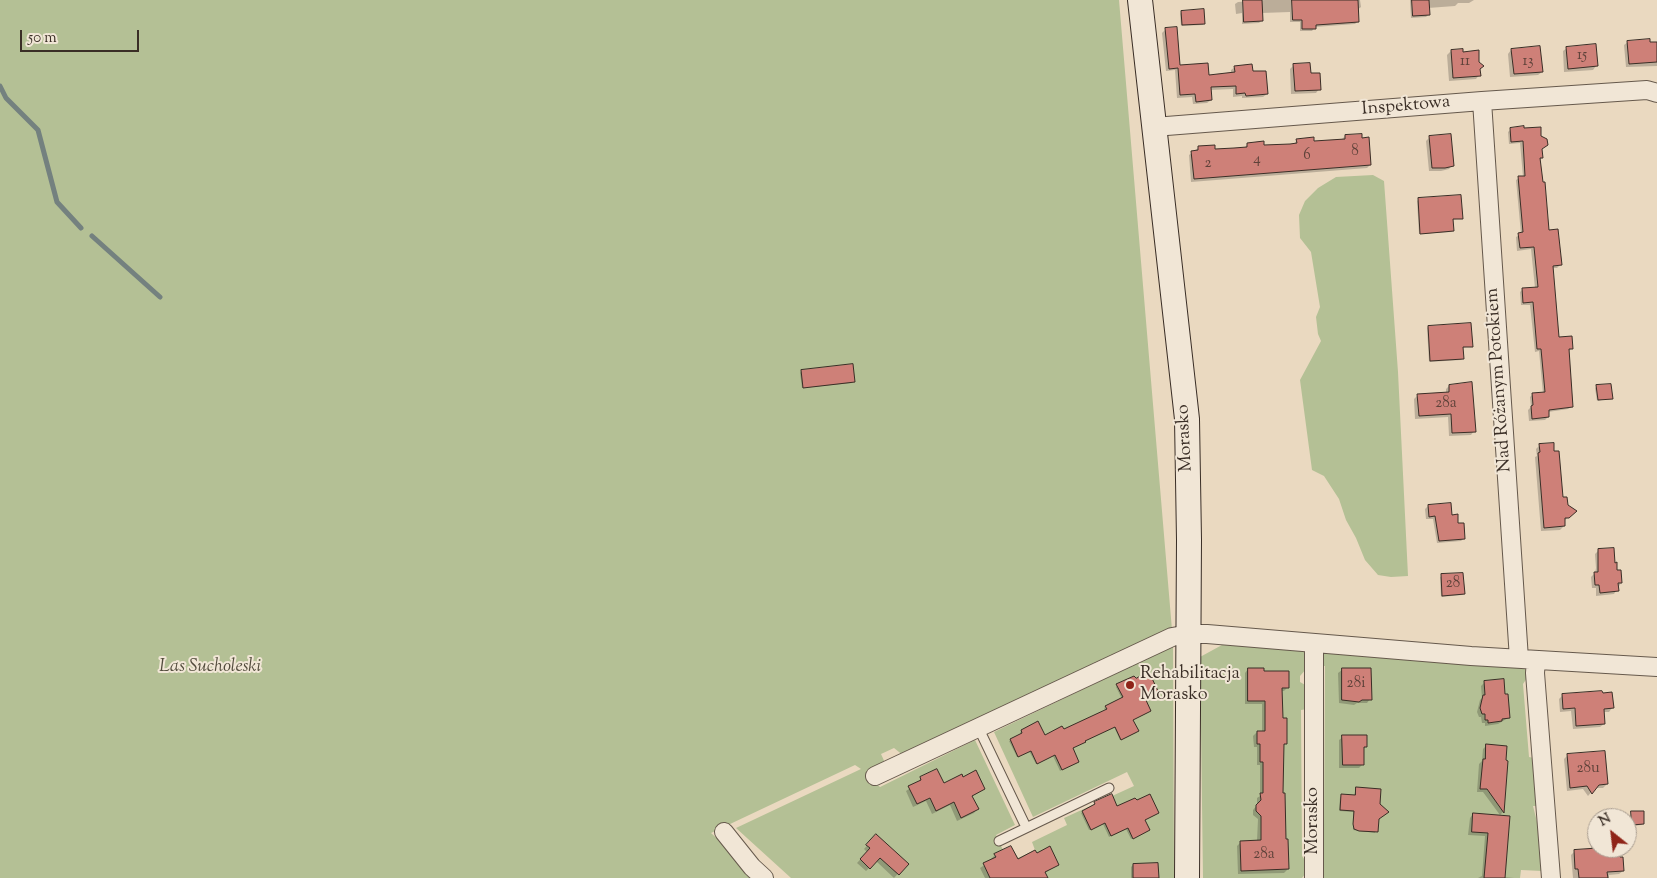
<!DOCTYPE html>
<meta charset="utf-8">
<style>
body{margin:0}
#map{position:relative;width:1657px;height:878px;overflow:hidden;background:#ead9c0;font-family:"Sorts Mill Goudy",serif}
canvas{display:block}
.north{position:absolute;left:1587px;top:808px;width:50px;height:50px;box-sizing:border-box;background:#f1e6d6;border:1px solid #a89c90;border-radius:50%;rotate:331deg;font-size:14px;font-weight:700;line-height:20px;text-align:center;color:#3a2e26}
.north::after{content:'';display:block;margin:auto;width:18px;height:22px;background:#8f2418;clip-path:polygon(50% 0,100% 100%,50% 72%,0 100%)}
.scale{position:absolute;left:20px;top:30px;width:119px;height:22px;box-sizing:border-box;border:2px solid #3a2e26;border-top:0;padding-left:6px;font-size:15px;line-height:18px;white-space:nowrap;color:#3a2e26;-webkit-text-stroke:4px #f1e6d6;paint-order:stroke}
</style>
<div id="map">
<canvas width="1657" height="878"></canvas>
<div class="north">N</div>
<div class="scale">50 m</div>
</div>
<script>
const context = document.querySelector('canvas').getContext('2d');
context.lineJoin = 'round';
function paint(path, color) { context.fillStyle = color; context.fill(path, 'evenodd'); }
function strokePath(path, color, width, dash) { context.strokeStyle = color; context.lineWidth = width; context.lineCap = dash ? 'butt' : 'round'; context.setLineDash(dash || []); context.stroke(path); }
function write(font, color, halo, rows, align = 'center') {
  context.font = font + ' "Sorts Mill Goudy",serif'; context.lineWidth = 4; context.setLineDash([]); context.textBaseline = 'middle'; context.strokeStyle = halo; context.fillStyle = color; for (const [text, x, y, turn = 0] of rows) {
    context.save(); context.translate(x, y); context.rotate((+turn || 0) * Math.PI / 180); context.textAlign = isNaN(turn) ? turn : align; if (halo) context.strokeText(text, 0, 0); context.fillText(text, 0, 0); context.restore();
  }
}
paint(new Path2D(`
 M 0,0 L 1119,0 L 1172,630 L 904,756 L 894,748 L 881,754 L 886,765 L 866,774 L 880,787 L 975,740 L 1015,825 L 996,835 L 1003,850 L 1011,846 L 1018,858 L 1035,850 L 1032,842 L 1067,825 L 1064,818 L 1134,786 L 1127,772 L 1033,817 L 994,732 L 1173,646 L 1174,878 L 791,878 L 736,828 L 861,769 L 855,765 L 711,833 L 760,878 L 0,878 Z
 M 1373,175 L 1384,181 L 1398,372 L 1408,576 L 1391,577 L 1378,575 L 1365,560 L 1356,538 L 1346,520 L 1339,499 L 1324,476 L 1312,470 L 1300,380 L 1321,341 L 1318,334 L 1316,317 L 1320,307 L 1311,252 L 1300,238 L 1299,215 L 1305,201 L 1318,188 L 1336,177 Z
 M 1222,645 L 1304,648 L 1307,651 L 1307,668 L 1300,676 L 1300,682 L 1307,686 L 1307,709 L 1301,710 L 1302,856 C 1305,859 1308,868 1306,873 C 1305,875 1303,876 1302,878 L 1203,878 L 1200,657 Z
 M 1321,652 L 1522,667 L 1527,671 L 1527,678 L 1523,684 L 1529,757 L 1534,758 L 1538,806 L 1533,806 L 1539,830 L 1542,871 L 1521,870 L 1520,878 L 1320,878 L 1318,828 L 1324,826 L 1325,666 L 1319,666 Z`), '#b4c095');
paint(new Path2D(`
 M 1265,0 L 1360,0 L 1361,7 L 1357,10 L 1358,21 L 1355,24 L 1315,27 L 1312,31 L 1300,31 L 1300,22 L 1290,22 L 1290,12 L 1262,13 L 1262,20 L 1259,23 L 1242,24 L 1242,13 L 1236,14 L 1235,4 L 1238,2 Z
 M 1410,0 L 1474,0 L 1469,3 L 1458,3 L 1455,6 L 1428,8 L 1429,14 L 1426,17 L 1411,18 Z
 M 1181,12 L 1204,23 L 1203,25 L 1181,26 L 1180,14 Z
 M 1166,29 L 1179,66 L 1208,77 L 1231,74 L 1231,70 L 1235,67 L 1251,73 L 1267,94 L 1263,97 L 1242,98 L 1242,96 L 1233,97 L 1233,89 L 1210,90 L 1211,100 L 1207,103 L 1193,104 L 1192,97 L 1177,98 L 1175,70 L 1166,71 L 1162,33 Z
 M 1628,42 L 1657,43 L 1657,66 L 1626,67 L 1624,45 Z
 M 1567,48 L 1596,66 L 1593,70 L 1564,72 L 1563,51 Z
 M 1462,50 L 1462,53 L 1479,75 L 1476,79 L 1449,81 L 1447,55 L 1451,51 Z
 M 1511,50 L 1542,72 L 1538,75 L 1510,77 L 1508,54 Z
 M 1294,65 L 1310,74 L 1319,89 L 1316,93 L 1291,94 L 1290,69 Z
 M 1511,129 L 1541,149 L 1542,158 L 1539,160 L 1547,231 L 1560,265 L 1557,268 L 1552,268 L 1558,339 L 1572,348 L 1569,351 L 1571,407 L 1568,409 L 1548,412 L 1548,417 L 1545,420 L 1529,421 L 1528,410 L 1531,407 L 1530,397 L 1533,394 L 1543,394 L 1539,351 L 1535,352 L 1530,305 L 1521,305 L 1520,292 L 1523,289 L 1535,288 L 1531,249 L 1517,251 L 1516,237 L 1521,234 L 1516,180 L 1519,178 L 1523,177 L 1520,143 L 1509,144 L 1508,132 Z
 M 1345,136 L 1370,165 L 1367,168 L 1191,182 L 1189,155 L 1198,148 L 1214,150 L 1244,148 L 1248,144 L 1263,147 L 1294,144 L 1297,140 L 1313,143 L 1342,139 Z
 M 1430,137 L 1452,165 L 1449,169 L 1441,171 L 1429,171 L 1426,141 Z
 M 1419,199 L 1462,218 L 1452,220 L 1453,231 L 1451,232 L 1419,234 L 1417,201 Z
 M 1428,327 L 1471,346 L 1462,348 L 1463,358 L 1461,360 L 1429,362 L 1427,328 Z
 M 801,371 L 853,381 L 852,383 L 802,388 L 800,373 Z
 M 1449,386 L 1474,431 L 1471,435 L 1449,436 L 1448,417 L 1415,419 L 1414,399 L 1417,396 L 1446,393 L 1446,389 Z
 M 1597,386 L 1611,398 L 1597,401 L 1595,388 Z
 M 1540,445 L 1567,506 L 1572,514 L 1564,521 L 1564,526 L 1560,530 L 1541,531 L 1535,457 L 1537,456 L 1536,449 Z
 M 1428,506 L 1457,524 L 1464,538 L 1461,541 L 1437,543 L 1433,519 L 1426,519 L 1425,509 Z
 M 1598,551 L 1616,571 L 1621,583 L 1614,594 L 1596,596 L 1596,588 L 1592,588 L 1591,577 L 1595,573 L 1596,568 L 1595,554 Z
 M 1442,576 L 1464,594 L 1462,595 L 1441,597 L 1440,577 Z
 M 1248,669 L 1263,672 L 1288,687 L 1284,691 L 1281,691 L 1281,719 L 1286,743 L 1282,747 L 1282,795 L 1288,869 L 1284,873 L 1238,874 L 1237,846 L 1241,842 L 1257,841 L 1258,819 L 1253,815 L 1253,810 L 1257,805 L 1257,798 L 1260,796 L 1260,765 L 1257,765 L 1257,747 L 1254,747 L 1253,736 L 1257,732 L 1262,732 L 1262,704 L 1245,704 L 1245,673 Z
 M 1342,670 L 1370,699 L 1367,703 L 1357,703 L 1354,705 L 1339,703 L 1338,673 Z
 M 1485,682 L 1508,718 L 1498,724 L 1485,726 L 1485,723 L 1482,723 L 1481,717 L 1479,717 L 1477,712 L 1480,700 L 1482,698 L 1481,686 Z
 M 1117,685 L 1143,698 L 1132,720 L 1137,731 L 1136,733 L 1120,740 L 1114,727 L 1084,741 L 1071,749 L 1076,763 L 1060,771 L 1053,756 L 1036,764 L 1029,751 L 1017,757 L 1009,741 L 1021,734 L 1020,732 L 1022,731 L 1044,737 L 1063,731 L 1106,711 L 1104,708 L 1122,699 L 1116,687 Z
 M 1563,695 L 1612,708 L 1609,712 L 1603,712 L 1604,724 L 1600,727 L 1573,729 L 1571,711 L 1560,712 L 1559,699 Z
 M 1343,737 L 1366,746 L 1363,750 L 1363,764 L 1359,768 L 1339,768 L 1339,740 Z
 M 1487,745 L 1504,762 L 1507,762 L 1503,812 L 1500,815 L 1483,792 L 1477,792 L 1479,764 L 1482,761 L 1483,749 Z
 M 1568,755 L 1607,784 L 1603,788 L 1595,788 L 1588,796 L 1583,789 L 1567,791 L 1564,759 Z
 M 921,778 L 944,785 L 984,789 L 971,797 L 977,809 L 974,813 L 957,821 L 950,805 L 932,814 L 926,801 L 913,807 L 906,791 L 918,783 Z
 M 1356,788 L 1377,819 L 1375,833 L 1353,830 L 1353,812 L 1339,811 L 1340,797 L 1342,796 L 1354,796 Z
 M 1136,802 L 1147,831 L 1131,839 L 1126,829 L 1109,837 L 1103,824 L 1089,830 L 1081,813 L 1094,806 L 1095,803 L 1117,808 Z
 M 1632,813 L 1643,824 L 1641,825 L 1631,826 L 1631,814 Z
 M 1473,814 L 1508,817 L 1504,877 L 1514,878 L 1478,878 L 1482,876 L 1485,836 L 1468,835 L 1470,818 Z
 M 1594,835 L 1597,835 L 1597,848 L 1618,848 L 1623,871 L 1619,874 L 1609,875 L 1609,878 L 1573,878 L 1571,855 L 1575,851 L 1591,850 L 1591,839 Z
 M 876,836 L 907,864 L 894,878 L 876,861 L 866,871 L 857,863 L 867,852 L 864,849 Z
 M 1036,854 L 1057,865 L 1045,873 L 1047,878 L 985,878 L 980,868 L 992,860 L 991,859 L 995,855 L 1017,860 Z
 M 1133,865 L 1157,878 L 1131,878 L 1131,867 Z`), '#0003');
strokePath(new Path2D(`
 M 0,86 L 6,98 L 38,130 L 57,202 L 81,228
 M 92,236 L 160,297`), '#74817f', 5);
const building = new Path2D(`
 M 1243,0 L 1262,0 L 1263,21 L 1244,22 Z
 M 1292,0 L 1358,0 L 1359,22 L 1316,25 L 1316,29 L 1302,29 L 1302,20 L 1293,20 Z
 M 1412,0 L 1429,0 L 1430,15 L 1413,16 Z
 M 1204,9 L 1205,24 L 1182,25 L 1181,11 Z
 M 1177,27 L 1180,65 L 1208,63 L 1209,75 L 1235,72 L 1234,66 L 1252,64 L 1253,71 L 1266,71 L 1268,94 L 1246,96 L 1245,93 L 1236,94 L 1236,86 L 1211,87 L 1212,100 L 1196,102 L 1195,94 L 1180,95 L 1178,68 L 1169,69 L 1165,28 Z
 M 1650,39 L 1650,42 L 1657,42 L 1657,62 L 1629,64 L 1627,41 Z
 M 1596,44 L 1598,66 L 1568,69 L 1566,47 Z
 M 1540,46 L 1543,72 L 1514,74 L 1511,49 Z
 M 1463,49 L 1463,52 L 1479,50 L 1479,62 L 1484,66 L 1480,69 L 1481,76 L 1453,78 L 1451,50 Z
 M 1310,63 L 1311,73 L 1320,73 L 1321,90 L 1295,91 L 1293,64 Z
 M 1524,126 L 1524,128 L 1541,127 L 1541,136 L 1547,139 L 1548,145 L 1542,149 L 1543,158 L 1540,158 L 1543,182 L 1545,182 L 1549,230 L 1558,229 L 1562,265 L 1553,266 L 1559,337 L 1572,336 L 1573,349 L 1569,349 L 1573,407 L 1549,410 L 1549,417 L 1532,419 L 1531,406 L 1533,405 L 1532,393 L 1545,392 L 1541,349 L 1537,349 L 1533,302 L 1523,303 L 1522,288 L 1538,287 L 1534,247 L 1520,248 L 1518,233 L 1523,232 L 1518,176 L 1525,176 L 1523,141 L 1511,142 L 1510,128 Z
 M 1362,134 L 1362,138 L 1369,137 L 1371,165 L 1194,179 L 1191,151 L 1198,150 L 1198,146 L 1215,145 L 1215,149 L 1234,148 L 1247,147 L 1247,143 L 1264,141 L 1264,145 L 1290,144 L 1297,143 L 1296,139 L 1314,137 L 1314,141 L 1345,139 L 1345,135 Z
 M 1451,134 L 1454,166 L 1445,168 L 1432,168 L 1429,136 Z
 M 1461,195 L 1463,219 L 1453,219 L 1454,231 L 1420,234 L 1418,198 Z
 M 1471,323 L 1473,347 L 1463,347 L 1464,359 L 1430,361 L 1428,326 Z
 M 853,364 L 855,382 L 803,388 L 801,370 Z
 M 1472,382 L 1476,432 L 1452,433 L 1451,414 L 1419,416 L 1417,394 L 1449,392 L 1449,385 Z
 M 1611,384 L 1613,399 L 1598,400 L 1596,385 Z
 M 1554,443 L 1554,451 L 1559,451 L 1563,497 L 1567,497 L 1568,505 L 1577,511 L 1569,518 L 1565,518 L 1565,526 L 1544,528 L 1538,453 L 1540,452 L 1539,444 Z
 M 1451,503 L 1452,515 L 1458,514 L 1458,523 L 1464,523 L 1465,539 L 1439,541 L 1435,516 L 1429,517 L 1428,505 Z
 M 1614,548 L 1615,563 L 1617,562 L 1617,570 L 1621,570 L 1622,583 L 1618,583 L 1619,591 L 1600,593 L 1599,585 L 1595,585 L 1594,572 L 1598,572 L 1598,549 Z
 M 1463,573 L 1465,594 L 1442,596 L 1441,574 Z
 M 1248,668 L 1264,668 L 1264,671 L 1289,671 L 1289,688 L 1282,688 L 1283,718 L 1287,718 L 1287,744 L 1284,744 L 1283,793 L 1285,793 L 1286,839 L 1288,839 L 1289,869 L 1241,871 L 1240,841 L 1261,840 L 1261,816 L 1256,811 L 1256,805 L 1261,800 L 1260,793 L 1263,793 L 1263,762 L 1260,762 L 1260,744 L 1257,744 L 1257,731 L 1265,731 L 1265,701 L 1248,701 Z
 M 1342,668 L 1371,668 L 1372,700 L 1362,700 L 1359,702 L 1342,700 Z
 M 1149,672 L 1158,691 L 1145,698 L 1151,711 L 1133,720 L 1139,731 L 1121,740 L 1115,727 L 1085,741 L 1086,742 L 1073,748 L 1079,762 L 1062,770 L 1055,755 L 1037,764 L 1031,751 L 1018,757 L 1010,739 L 1022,733 L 1021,730 L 1038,721 L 1045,735 L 1062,726 L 1064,729 L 1107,709 L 1105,706 L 1123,697 L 1116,684 L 1134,676 L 1136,678 Z
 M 1504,679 L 1505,694 L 1508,694 L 1510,718 L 1502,719 L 1502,721 L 1488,723 L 1488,720 L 1485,720 L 1485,714 L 1482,714 L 1480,708 L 1483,695 L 1485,695 L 1484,681 Z
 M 1602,691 L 1603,693 L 1612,692 L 1614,708 L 1604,709 L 1605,724 L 1576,726 L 1575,708 L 1563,709 L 1562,694 Z
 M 1342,735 L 1367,735 L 1367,747 L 1364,747 L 1364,765 L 1343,765 Z
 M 1486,744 L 1507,746 L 1506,760 L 1508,761 L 1504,813 L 1487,789 L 1480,789 L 1483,759 L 1485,759 Z
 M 1605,751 L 1608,784 L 1599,785 L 1592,794 L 1587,786 L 1570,788 L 1567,754 Z
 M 937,769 L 944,783 L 962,774 L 963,777 L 976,770 L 985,789 L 972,796 L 979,809 L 961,818 L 954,802 L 936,811 L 930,798 L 917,804 L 908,786 L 921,780 L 920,777 Z
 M 1356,787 L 1381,789 L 1380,804 L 1389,812 L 1379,819 L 1378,832 L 1359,831 L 1354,829 L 1353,824 L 1354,811 L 1340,810 L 1341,794 L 1355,795 Z
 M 1112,794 L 1117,806 L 1135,798 L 1137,800 L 1150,794 L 1159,813 L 1145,820 L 1150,830 L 1133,839 L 1128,828 L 1111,836 L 1105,823 L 1091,830 L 1082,811 L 1095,804 L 1094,802 Z
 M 1631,811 L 1644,811 L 1644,824 L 1632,825 Z
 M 1473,813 L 1510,816 L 1505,878 L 1484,878 L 1488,833 L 1472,832 Z
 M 876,834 L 909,864 L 899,875 L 880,858 L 870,869 L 860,859 L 870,848 L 866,845 Z
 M 1011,846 L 1018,859 L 1035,850 L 1037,853 L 1050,846 L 1059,865 L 1045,872 L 1048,878 L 990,878 L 983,863 L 996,857 L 994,854 Z
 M 1598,848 L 1619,848 L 1620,857 L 1623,857 L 1624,871 L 1607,872 L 1608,878 L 1579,878 L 1578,869 L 1575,869 L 1574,850 Z
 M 1158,863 L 1159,878 L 1133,878 L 1133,864 Z`);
paint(building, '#ce8078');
strokePath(building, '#3a2e26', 1);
const lane = new Path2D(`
 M 979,729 L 1026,827
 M 999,841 L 1109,788`);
const street = new Path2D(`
 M 1482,101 L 1519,659
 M 1154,127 L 1482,101 L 1647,90 L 1657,93
 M 1314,644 L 1314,878
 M 1536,660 L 1535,673 L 1551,878
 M 875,776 L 1172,637 L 1189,634 L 1207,634 L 1471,656 L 1657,667
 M 724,832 L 752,867 L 764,878`);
const secondary = new Path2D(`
 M 1140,0 L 1187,419 L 1189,540 L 1187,878`);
strokePath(lane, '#66594c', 11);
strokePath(street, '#66594c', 20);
strokePath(secondary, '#3a2e26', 26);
strokePath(lane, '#f1e6d6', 9);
strokePath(street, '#f1e6d6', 18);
strokePath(secondary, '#f1e6d6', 24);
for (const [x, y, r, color] of [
 [1130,685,5,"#8f2418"]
]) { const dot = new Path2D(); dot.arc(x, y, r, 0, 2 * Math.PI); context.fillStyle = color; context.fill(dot); strokePath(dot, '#f1e6d6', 2); }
write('15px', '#5f423a', null, [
 ["15",1582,56],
 ["11",1465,62],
 ["13",1528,62],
 ["8",1355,152],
 ["6",1307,156],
 ["4",1257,160],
 ["2",1208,164],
 ["28a",1446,404],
 ["28",1453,584],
 ["28i",1356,684],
 ["28u",1588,769],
 ["28a",1264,855]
]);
write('18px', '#3a2e26', '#f1e6d6', [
 ["Inspektowa",1406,107,-5],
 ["Nad Różanym Potokiem",1500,380,-94],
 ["Morasko",1186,438,-93],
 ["Morasko",1314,821,-90]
]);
write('italic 18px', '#524b3c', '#f1e6d6', [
 ["Las Sucholeski",210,668]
]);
write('18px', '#3a2e26', '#f1e6d6', [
 ["Rehabilitacja",1140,675],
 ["Morasko",1140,696]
], 'left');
</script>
